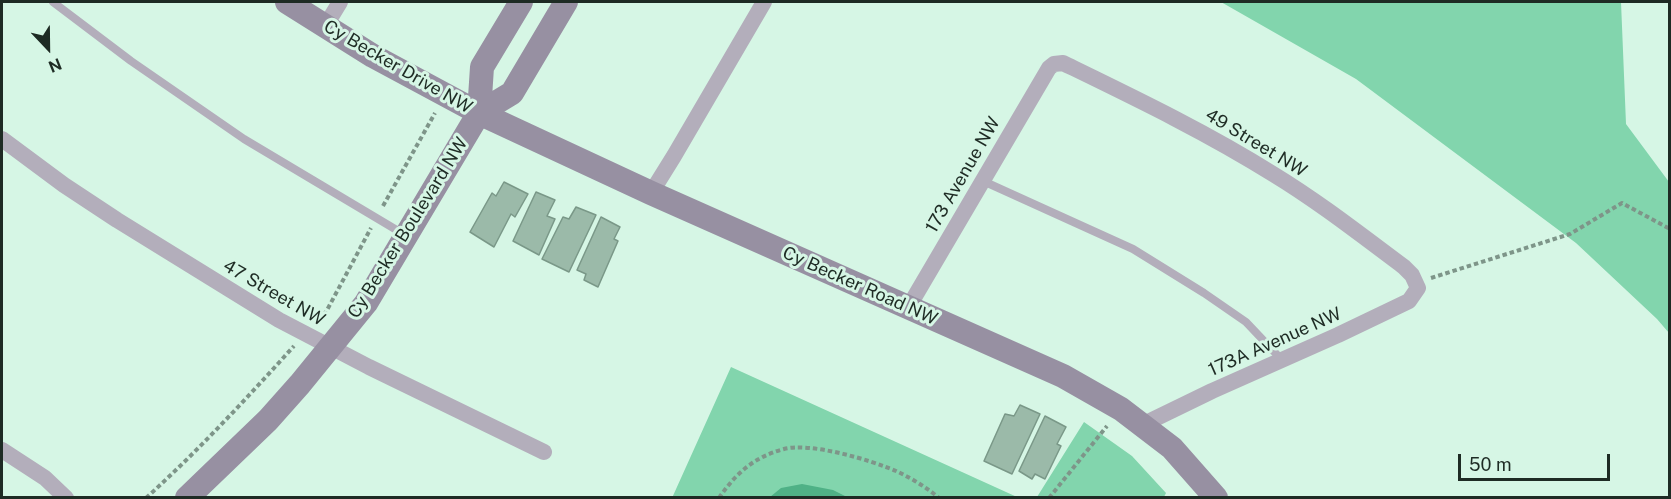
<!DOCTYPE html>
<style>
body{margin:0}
#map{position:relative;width:1671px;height:499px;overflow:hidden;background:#d6f6e5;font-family:"Public Sans",sans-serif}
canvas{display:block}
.frame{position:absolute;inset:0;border:3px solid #1e2b24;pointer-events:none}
.north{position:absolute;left:18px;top:18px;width:60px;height:60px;-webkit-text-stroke:4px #d6f6e5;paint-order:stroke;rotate:158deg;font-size:16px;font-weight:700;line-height:24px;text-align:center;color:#1e2b24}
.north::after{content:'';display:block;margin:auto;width:21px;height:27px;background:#1e2b24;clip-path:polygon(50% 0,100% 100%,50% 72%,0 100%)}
.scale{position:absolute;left:1458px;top:454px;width:152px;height:27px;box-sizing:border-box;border:3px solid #1e2b24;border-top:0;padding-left:8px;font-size:18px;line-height:21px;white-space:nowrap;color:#1e2b24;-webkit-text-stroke:4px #d6f6e5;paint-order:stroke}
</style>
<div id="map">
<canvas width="1671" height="499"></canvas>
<div class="frame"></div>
<div class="north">N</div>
<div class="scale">50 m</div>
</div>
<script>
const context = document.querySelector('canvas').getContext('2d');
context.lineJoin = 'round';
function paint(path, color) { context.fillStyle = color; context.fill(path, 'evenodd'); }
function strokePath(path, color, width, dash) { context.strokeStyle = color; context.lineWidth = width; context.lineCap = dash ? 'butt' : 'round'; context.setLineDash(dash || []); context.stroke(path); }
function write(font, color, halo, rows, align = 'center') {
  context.font = font + ' "Public Sans",sans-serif'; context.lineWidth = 6; context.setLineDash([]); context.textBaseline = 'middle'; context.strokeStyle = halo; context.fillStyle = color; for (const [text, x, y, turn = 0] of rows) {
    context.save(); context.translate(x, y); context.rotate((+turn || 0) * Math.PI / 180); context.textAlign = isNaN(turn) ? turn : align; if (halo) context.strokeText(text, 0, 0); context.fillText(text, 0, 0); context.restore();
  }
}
paint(new Path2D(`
 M 1221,2 L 1621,2 L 1626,124 L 1669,182 L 1669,333 L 1657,319 L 1576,243 L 1356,79 Z
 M 731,367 L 1017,497 L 672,498 Z
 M 1084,422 L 1132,456 L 1166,493 L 1164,497 L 1037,497 Z`), '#82d5ad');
paint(new Path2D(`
 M 802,484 L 833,490 L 847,497 L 770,497 L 781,488 Z`), '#4fb186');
const building = new Path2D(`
 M 504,182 L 528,194 L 515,217 L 511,214 L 494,247 L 470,232 L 492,193 L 496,196 Z
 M 536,192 L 555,200 L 547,216 L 555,219 L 539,255 L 513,241 Z
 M 576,207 L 596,215 L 569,272 L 542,259 L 563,217 L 569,219 Z
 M 601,217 L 620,227 L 614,239 L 618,241 L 598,287 L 584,280 L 586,274 L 577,270 Z
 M 1020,405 L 1040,414 L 1012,474 L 984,461 L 1005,414 L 1014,416 Z
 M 1045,416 L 1066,427 L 1057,444 L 1061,446 L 1045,479 L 1035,474 L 1032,479 L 1019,471 Z`);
paint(building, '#9bbaa9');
strokePath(building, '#7a9888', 1.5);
strokePath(new Path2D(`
 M 383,206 L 435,113
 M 1431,278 L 1570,234 L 1622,203 L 1670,229
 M 318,320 L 326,312 L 371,228
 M 146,498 C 199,450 247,398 294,346
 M 719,498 C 736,473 754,457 784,449 C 810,442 871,460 896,471 C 911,478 926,487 939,498
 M 1049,498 L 1107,426`), '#7e9589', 4, [4.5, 3]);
strokePath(new Path2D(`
 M 53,2 L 131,61 L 244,139 L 405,235
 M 983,181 L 1133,249 L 1204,293 L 1246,322 L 1282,360`), '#b3aebb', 8);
strokePath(new Path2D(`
 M 326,25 L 340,2
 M 2,139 L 64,185 L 117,220 L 279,320 L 369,367 L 544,452
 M 651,193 L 674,156 L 764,2
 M 908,308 L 1049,68 L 1054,64 L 1063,63 C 1135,98 1206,132 1273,174 C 1319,202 1361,235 1404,267 L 1412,275 L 1418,288 L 1409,301 L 1338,335 L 1212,391 L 1142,425
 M 2,450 L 45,478 L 66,498`), '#b3aebb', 16);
strokePath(new Path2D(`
 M 287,2 L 373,56 L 479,113 L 651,193 L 1063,376 L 1121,409 L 1172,448 L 1216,498
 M 479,113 L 512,93 L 566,2
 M 187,498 L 268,420 L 300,384 L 366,303 L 479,113 L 482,67 L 521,2`), '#9790a2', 24);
write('18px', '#1e2b24', '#d6f6e5', [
 ["Cy Becker Drive NW",398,67,30],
 ["49 Street NW",1256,143,31],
 ["173 Avenue NW",963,175,-60],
 ["Cy Becker Boulevard NW",408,228,-58],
 ["Cy Becker Road NW",860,286,24],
 ["47 Street NW",274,293,30],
 ["173A Avenue NW",1275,342,-24]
]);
</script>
